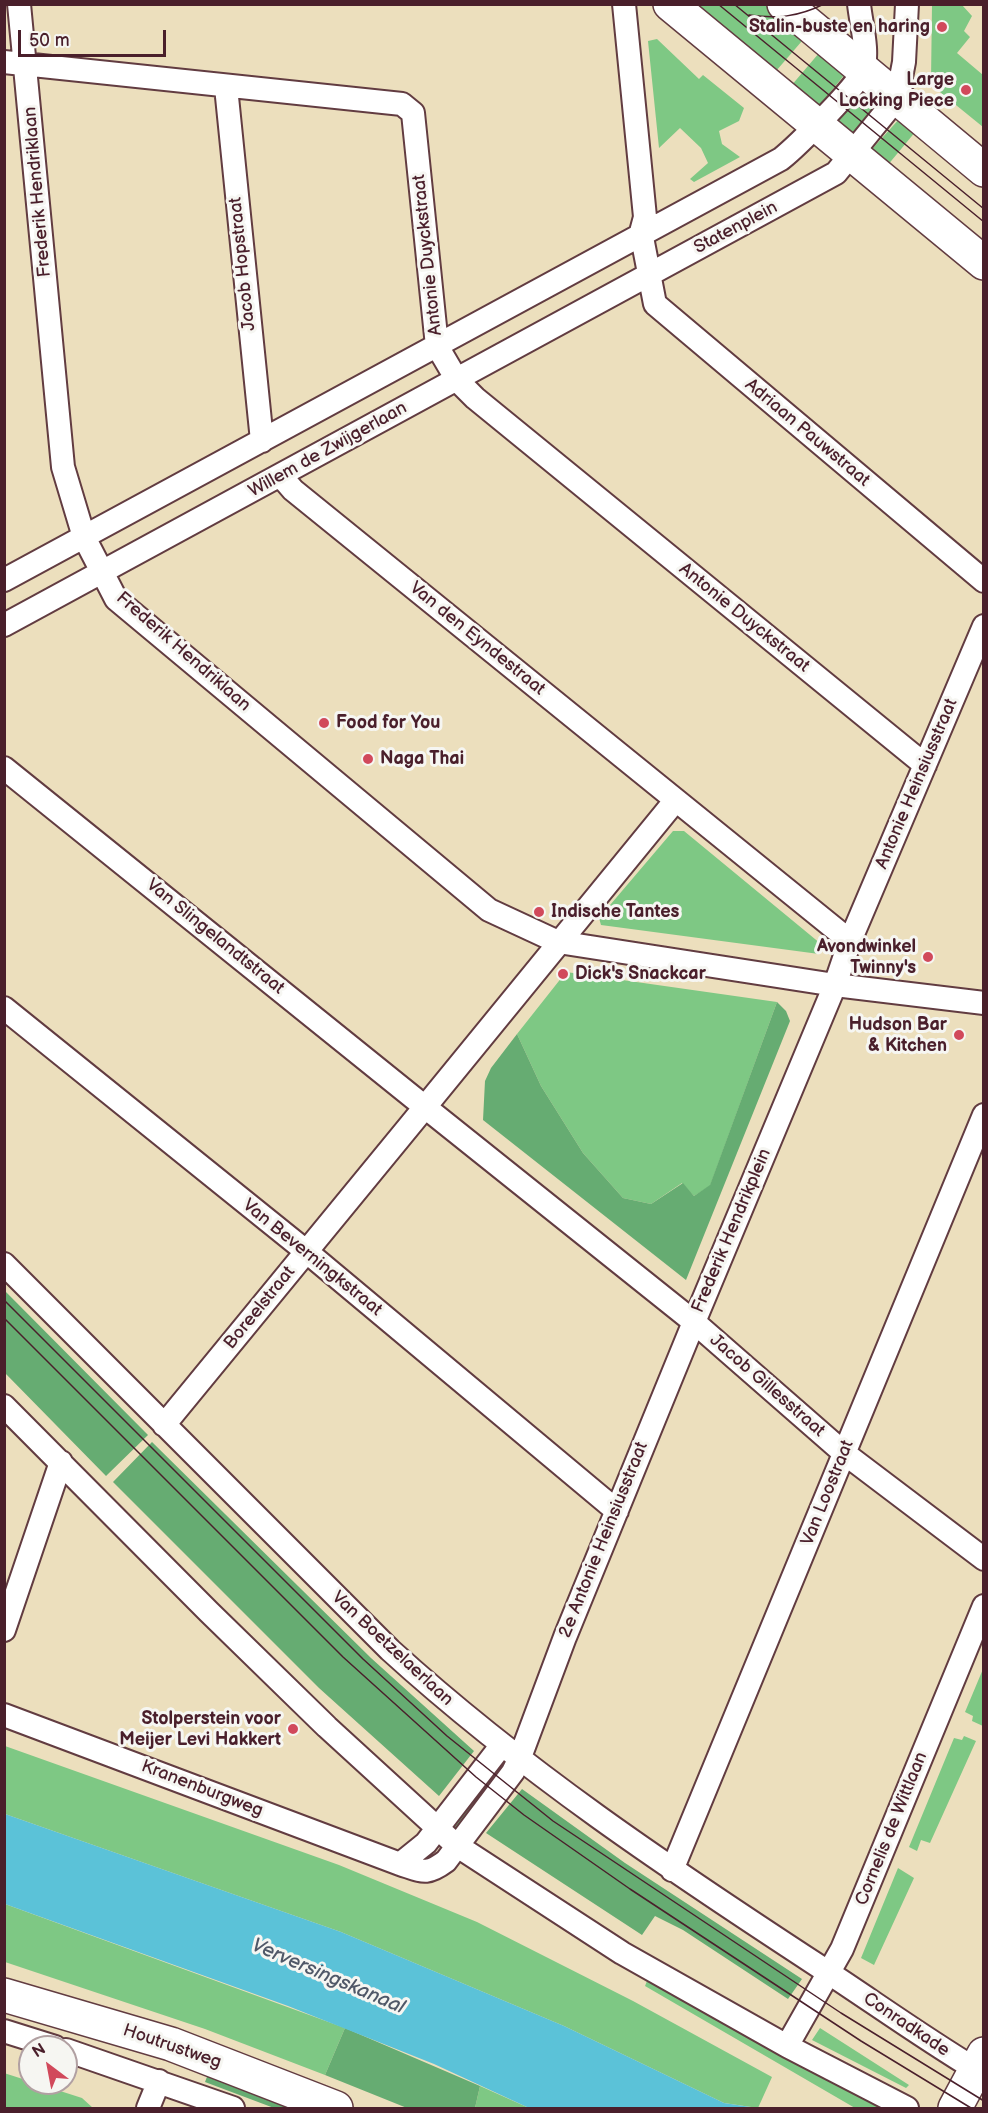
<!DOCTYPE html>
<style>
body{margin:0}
#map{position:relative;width:988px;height:2113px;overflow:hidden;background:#ecdfbd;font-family:"Balsamiq Sans",sans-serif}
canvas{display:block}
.frame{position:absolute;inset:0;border:6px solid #4a1f2b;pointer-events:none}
.north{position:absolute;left:18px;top:2035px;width:60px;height:60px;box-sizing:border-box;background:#f6f6f2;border:2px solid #b1a0a2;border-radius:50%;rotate:328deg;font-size:16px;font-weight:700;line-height:24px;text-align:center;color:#4a1f2b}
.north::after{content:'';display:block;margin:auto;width:21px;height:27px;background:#d1495b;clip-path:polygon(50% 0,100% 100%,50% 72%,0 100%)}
.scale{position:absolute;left:18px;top:30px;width:148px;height:27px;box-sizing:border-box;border:3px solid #4a1f2b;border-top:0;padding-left:8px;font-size:18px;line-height:21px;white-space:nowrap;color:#4a1f2b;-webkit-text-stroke:4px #f6f6f2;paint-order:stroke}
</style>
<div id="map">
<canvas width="988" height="2113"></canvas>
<div class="frame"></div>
<div class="north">N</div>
<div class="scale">50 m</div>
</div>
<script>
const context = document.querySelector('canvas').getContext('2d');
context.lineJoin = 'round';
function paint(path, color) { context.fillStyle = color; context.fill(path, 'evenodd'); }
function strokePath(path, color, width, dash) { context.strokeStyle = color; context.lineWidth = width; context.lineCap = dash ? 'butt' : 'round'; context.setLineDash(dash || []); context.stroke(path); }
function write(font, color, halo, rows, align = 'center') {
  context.font = font + ' "Balsamiq Sans",sans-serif'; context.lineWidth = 6; context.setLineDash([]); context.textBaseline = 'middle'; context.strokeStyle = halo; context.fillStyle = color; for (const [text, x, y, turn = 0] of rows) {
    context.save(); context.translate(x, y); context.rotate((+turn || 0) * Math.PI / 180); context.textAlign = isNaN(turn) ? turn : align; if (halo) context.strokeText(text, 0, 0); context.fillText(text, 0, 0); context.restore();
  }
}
paint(new Path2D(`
 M 680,5 L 776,5 L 808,34 L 770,78 Z
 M 932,5 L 962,5 L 972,16 L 964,31 L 970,37 L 957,53 L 983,75 L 983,127 L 935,88 L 931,80 Z
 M 657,39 L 699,79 L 703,75 L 744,108 L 739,121 L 719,131 L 722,144 L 740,157 L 694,182 L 690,179 L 708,163 L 701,148 L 680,128 L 659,148 L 648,41 Z
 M 825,46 L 845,74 L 816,110 L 785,93 Z
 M 863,92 L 871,92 L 879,104 L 877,111 L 850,137 L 836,123 C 841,110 850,97 863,92 Z
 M 901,117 L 921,125 L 882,172 L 872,153 L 873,148 Z
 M 673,831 L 684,831 L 821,944 L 819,954 L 601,925 L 599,918 Z
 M 566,972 L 777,1002 L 710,1186 L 694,1196 L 682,1183 L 651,1204 L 623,1198 L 583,1153 L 541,1086 L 517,1034 Z
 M 983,1669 L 984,1725 L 983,1726 L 972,1721 L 973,1716 L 965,1712 Z
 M 964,1736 L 976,1741 L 930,1843 L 921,1840 L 917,1851 L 909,1847 L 954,1738 L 962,1740 Z
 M 5,1746 L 339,1865 L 477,1922 L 633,2001 L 772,2077 L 758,2108 L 724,2103 L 564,2026 L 341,1932 L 5,1814 Z
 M 503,1762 L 506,1764 L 457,1833 L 449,1827 Z
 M 898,1868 L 914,1878 L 874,1965 L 861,1958 Z
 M 5,1904 L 345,2028 L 325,2075 L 205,2029 L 5,1962 Z
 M 647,1981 L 880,2108 L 855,2108 L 645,1986 Z
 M 820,2028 L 909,2085 L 906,2088 L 812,2040 Z
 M 4,2073 L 82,2098 L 93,2108 L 5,2108 Z
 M 480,2086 L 529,2108 L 475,2108 Z`), '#7ec884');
paint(new Path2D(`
 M 777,1002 L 786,1011 L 790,1021 L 686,1280 L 483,1120 L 485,1081 L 491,1068 L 517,1034 L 541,1086 L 583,1153 L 623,1198 L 651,1204 L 683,1183 L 694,1196 L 710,1185 Z
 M 5,1291 L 148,1435 L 106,1476 L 5,1373 Z
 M 152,1442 L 371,1658 L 474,1751 L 439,1796 L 319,1688 L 113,1482 Z
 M 522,1789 L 625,1863 L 802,1979 L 788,1999 L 683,1930 L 655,1916 L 642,1935 L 486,1833 Z
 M 345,2028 L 480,2086 L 475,2108 L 407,2108 L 325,2075 Z
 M 210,2069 L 309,2108 L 274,2108 L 205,2082 Z`), '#66ac72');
paint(new Path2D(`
 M 5,1814 L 341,1932 L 564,2026 L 724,2103 L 757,2108 L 529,2108 L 434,2064 L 288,2006 L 5,1904 Z`), '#5bc2d8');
const street = new Path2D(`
 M 19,4 L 63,467 L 84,537 L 116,599 L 489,910 L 558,942 L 835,985 L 984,1003
 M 624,4 L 645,217 L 641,232 L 655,304 L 984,581
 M 4,62 L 402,104 L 413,113 L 437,346 L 457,380 L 475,398 L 925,765
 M 226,87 L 262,441
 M 280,475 L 293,490 L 850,941
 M 4,580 L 781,159 C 796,147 859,85 863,70 C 869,51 861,24 859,4
 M 4,625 L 836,173 L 897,98 L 904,62 L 907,4
 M 4,768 L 425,1107 L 164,1425
 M 675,801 L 425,1107 L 694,1322 L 835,985 L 850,941 L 984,626
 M 4,1008 L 307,1252 L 617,1511
 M 4,1264 L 390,1650 C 523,1771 670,1869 820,1967 C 872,2001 922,2037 975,2069
 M 4,1406 L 209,1612 L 327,1727 L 456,1845 L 622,1953 L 787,2046 L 907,2108
 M 4,1630 L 61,1462
 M 4,1715 L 400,1864 C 422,1871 426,1876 446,1861 L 513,1772 L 519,1760 L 565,1637 L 694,1322 L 844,1453 L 984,1559
 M 400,1864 L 426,1843 L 501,1746
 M 672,1870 L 984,1115
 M 4,2031 L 55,2047
 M 787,2046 L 842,1949 L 984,1606
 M 66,2050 L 233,2108
 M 148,2108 L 159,2081`);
const secondary = new Path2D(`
 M 670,4 L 984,263
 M 784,4 L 984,170
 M 4,1995 L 171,2044 L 336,2108
 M 955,2108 L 984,2054`);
strokePath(street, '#623c41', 26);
strokePath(secondary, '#623c41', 36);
strokePath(street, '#fff', 22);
strokePath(secondary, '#fff', 33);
strokePath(new Path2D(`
 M 718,4 L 984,222
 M 734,4 L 984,209
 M 749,15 C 776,19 798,17 824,4
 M 4,1300 L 363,1659 L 447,1736 L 553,1821 L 841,2013 L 984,2101
 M 4,1318 L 343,1657 L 476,1777 L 524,1815 L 630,1889 L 861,2041 L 971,2108`), '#4a1f2b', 1.5);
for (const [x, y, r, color] of [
 [942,27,6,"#d1495b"],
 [966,90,6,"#d1495b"],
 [324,723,6,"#d1495b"],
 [368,759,6,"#d1495b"],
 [539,912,6,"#d1495b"],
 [928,957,6,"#d1495b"],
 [563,974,6,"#d1495b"],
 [959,1035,6,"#d1495b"],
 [293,1729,6,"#d1495b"]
]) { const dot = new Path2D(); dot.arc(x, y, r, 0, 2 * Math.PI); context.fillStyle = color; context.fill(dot); strokePath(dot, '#f6f6f2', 2); }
write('bold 18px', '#4a1f2b', '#f6f6f2', [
 ["Stalin-buste en haring",930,27],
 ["Large",954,80],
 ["Locking Piece",954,101],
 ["Food for You",336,723,"left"],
 ["Naga Thai",380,759,"left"],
 ["Indische Tantes",551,912,"left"],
 ["Avondwinkel",916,947],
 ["Twinny's",916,968],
 ["Dick's Snackcar",575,974,"left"],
 ["Hudson Bar",947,1025],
 ["& Kitchen",947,1046],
 ["Stolperstein voor",281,1719],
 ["Meijer Levi Hakkert",281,1740]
], 'right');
write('18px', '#4a1f2b', '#f6f6f2', [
 ["Frederik Hendriklaan",38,192,-95],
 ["Statenplein",736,228,-28],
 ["Antonie Duyckstraat",428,255,-96],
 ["Jacob Hopstraat",243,264,-96],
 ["Adriaan Pauwstraat",807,433,40],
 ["Willem de Zwijgerlaan",328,450,-29],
 ["Antonie Duyckstraat",744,618,39],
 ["Van den Eyndestraat",477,639,39],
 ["Frederik Hendriklaan",183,652,41],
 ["Antonie Heinsiusstraat",917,784,-67],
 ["Van Slingelandtstraat",215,937,39],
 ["Frederik Hendrikplein",732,1231,-67],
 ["Van Beverningkstraat",312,1258,39],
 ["Boreelstraat",260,1308,-51],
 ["Jacob Gillesstraat",767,1386,41],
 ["Van Loostraat",828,1493,-68],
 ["2e Antonie Heinsiusstraat",604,1540,-68],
 ["Van Boetzelaerlaan",392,1649,43],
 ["Kranenburgweg",202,1789,21],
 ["Cornelis de Wittlaan",892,1829,-68],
 ["Conradkade",906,2025,34],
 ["Houtrustweg",172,2047,19]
]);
write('italic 20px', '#505868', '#f6f6f2', [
 ["Verversingskanaal",328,1977,23]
]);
</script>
